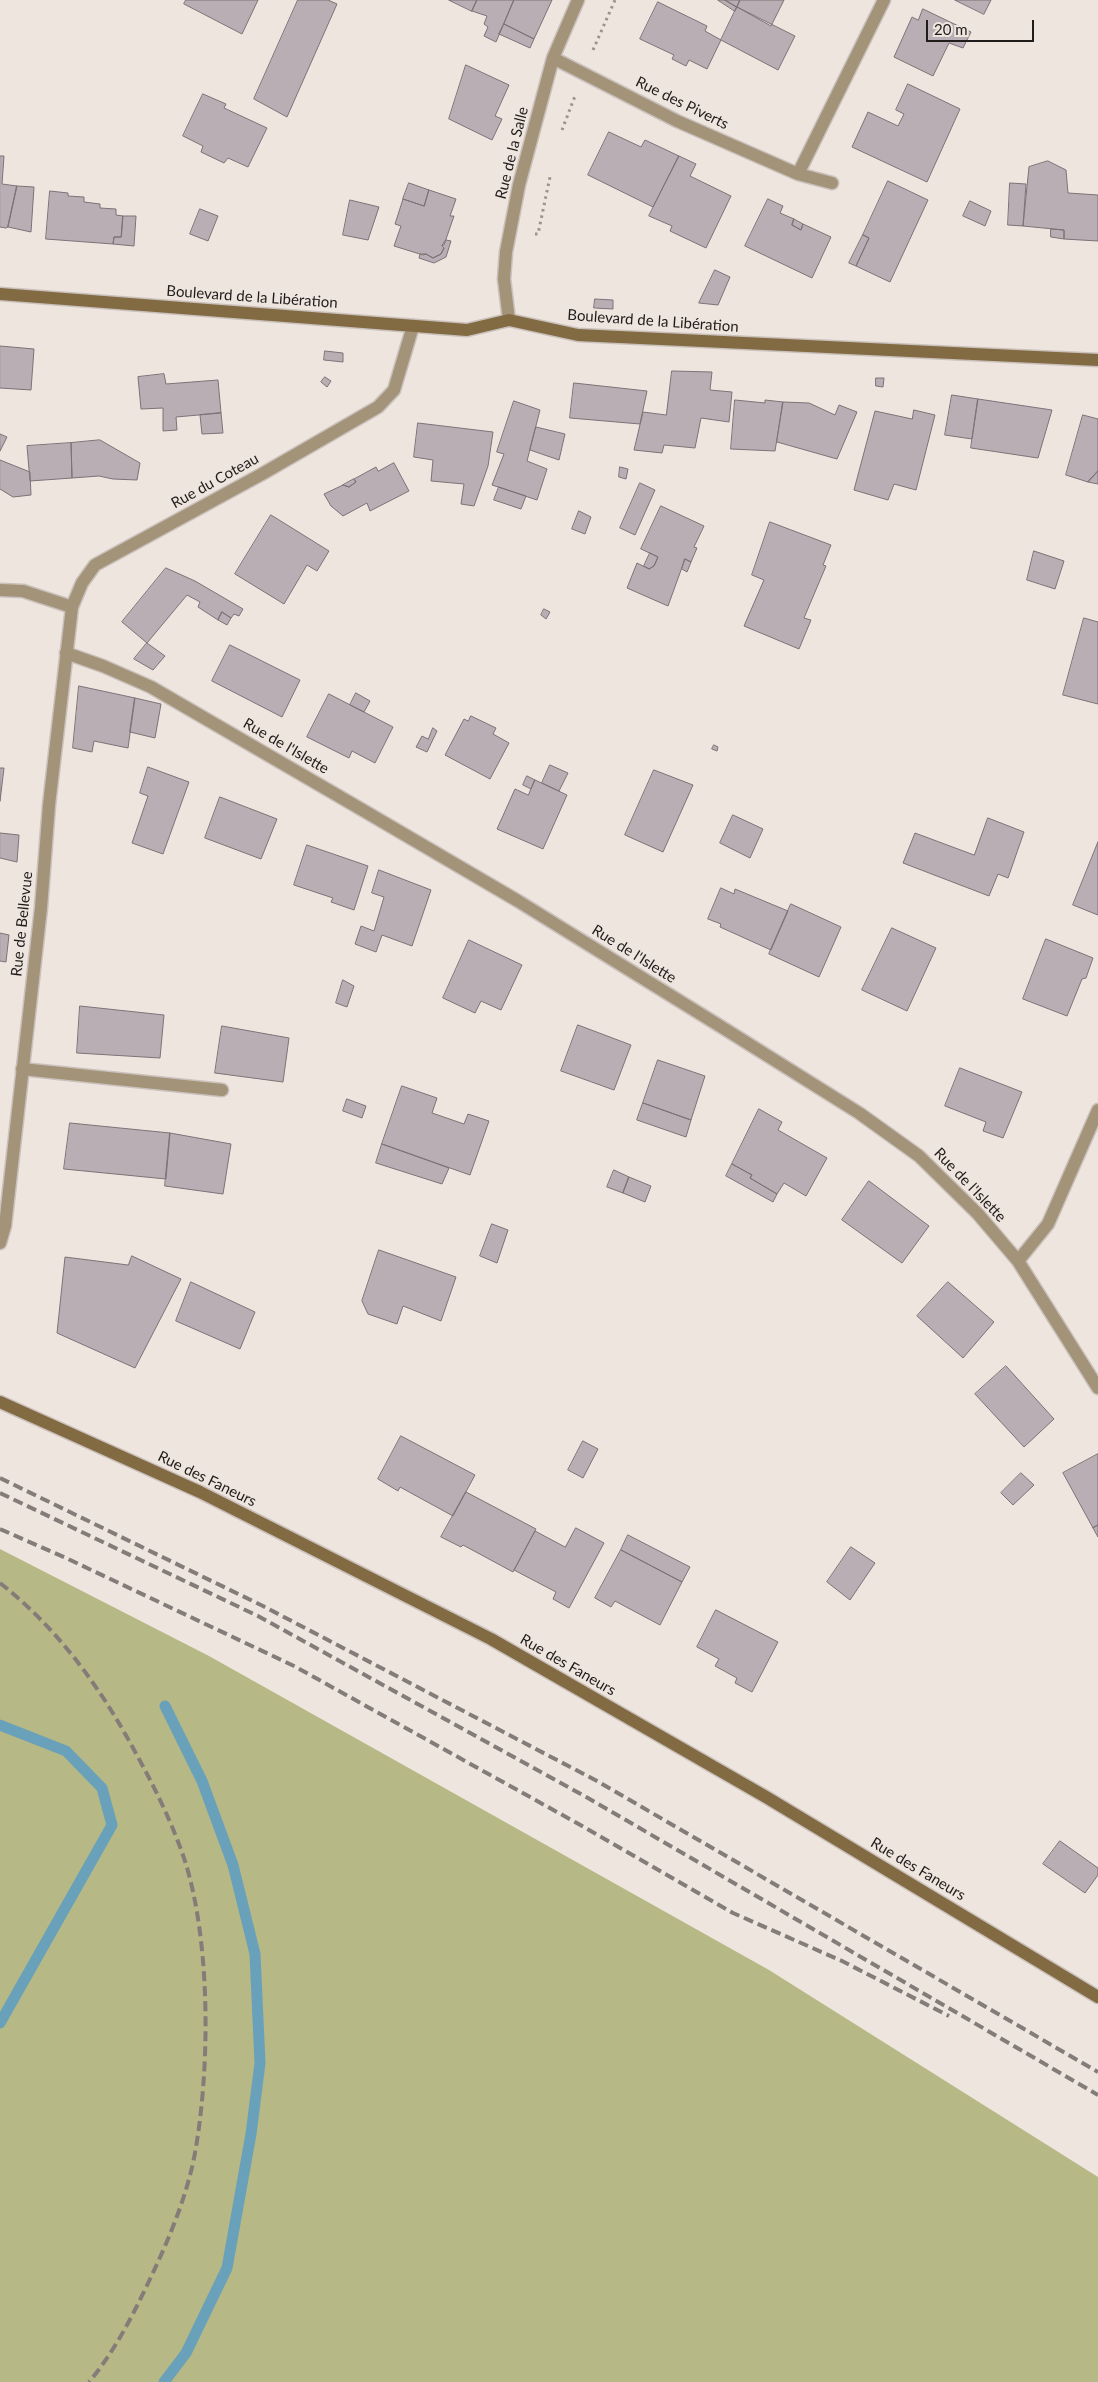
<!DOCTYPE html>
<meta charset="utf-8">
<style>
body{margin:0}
#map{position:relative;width:1098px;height:2382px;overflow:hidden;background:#efe5df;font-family:Lato,sans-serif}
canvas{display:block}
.scale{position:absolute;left:926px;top:20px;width:108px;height:22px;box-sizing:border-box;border:2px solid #201c1a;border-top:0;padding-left:6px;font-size:15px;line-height:18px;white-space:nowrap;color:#201c1a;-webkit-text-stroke:4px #efe5df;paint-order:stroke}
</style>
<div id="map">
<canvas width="1098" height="2382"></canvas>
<div class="scale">20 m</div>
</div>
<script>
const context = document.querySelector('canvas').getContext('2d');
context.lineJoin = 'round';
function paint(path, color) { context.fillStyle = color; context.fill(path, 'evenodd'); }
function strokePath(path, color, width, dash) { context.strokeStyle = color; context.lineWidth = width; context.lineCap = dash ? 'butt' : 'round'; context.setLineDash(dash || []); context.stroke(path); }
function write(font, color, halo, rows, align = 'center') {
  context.font = font + ' Lato,sans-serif'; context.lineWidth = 4; context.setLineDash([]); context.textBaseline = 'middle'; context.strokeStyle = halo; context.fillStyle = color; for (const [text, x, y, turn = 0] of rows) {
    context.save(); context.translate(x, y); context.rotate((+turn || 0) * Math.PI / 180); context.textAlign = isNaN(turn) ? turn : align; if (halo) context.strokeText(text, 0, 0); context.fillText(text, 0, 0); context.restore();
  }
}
paint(new Path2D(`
 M 0,1549 L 209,1656 L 769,1970 L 1098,2177 L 1098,2382 L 0,2382 Z`), '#b6b885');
strokePath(new Path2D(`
 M 0,1725 L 66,1751 L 102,1788 L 112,1825 L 0,2023
 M 164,2382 L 186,2353 L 227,2268 L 251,2134 L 260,2063 L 255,1954 L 233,1865 L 202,1781 L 165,1706`), '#6aa1ba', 11);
const building = new Path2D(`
 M 186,0 L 258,0 L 242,34 L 184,4 Z
 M 298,0 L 328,0 L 337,4 L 287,117 L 254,99 Z
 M 449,0 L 477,0 L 472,11 Z
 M 477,0 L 514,0 L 496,42 L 484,36 L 488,27 L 484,24 L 487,16 L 472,11 Z
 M 514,0 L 552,0 L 534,39 L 504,24 Z
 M 718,0 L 725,0 L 737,7 L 735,11 Z
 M 725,0 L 740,0 L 737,7 Z
 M 740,0 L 784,0 L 771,26 L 737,7 Z
 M 955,0 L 991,0 L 984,14 Z
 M 658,2 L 707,26 L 705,31 L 721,40 L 707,69 L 689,60 L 686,66 L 672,59 L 674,55 L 640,39 Z
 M 737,7 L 795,36 L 778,70 L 721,40 Z
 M 923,9 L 971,32 L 963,48 L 949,43 L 933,76 L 894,57 L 912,17 L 918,20 Z
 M 504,24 L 534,39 L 530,48 L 499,34 Z
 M 466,65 L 509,85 L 495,116 L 502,119 L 492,140 L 449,119 Z
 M 908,84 L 960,109 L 927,182 L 852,147 L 868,112 L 898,126 L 904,114 L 896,110 Z
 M 203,94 L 226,104 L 224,108 L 267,128 L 248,167 L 228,158 L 224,163 L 201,152 L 203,146 L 183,136 Z
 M 609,132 L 641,147 L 645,140 L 679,156 L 653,207 L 588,175 Z
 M 0,156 L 4,156 L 2,184 L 17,186 L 8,227 L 6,228 L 0,227 Z
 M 679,156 L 696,164 L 690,176 L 731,196 L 706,248 L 670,231 L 672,226 L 649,216 Z
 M 1048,161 L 1066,170 L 1068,193 L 1098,195 L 1098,241 L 1064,239 L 1064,230 L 1023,226 L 1029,167 Z
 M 888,181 L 928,200 L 890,282 L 856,266 L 869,238 L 863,235 Z
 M 409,183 L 429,190 L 424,206 L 403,199 Z
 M 1010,183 L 1026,184 L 1023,226 L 1008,225 Z
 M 17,186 L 34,187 L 31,232 L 8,227 Z
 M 429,190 L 456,199 L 450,216 L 454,216 L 444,245 L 442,246 L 444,248 L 441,254 L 433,258 L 426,254 L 423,255 L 394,246 L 401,226 L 395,224 L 403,199 L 424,206 Z
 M 50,191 L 68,193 L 68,196 L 84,197 L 84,202 L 100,204 L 100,208 L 116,209 L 116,215 L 123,216 L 121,237 L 114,237 L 113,244 L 46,239 Z
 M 768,199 L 783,206 L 780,213 L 794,219 L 792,225 L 801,230 L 803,224 L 831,237 L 812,278 L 745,246 Z
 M 350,200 L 379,207 L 368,240 L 343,235 Z
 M 970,201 L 991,211 L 985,226 L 963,216 Z
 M 200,209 L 218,216 L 208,241 L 190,234 Z
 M 123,216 L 136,216 L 134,246 L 113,244 L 114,237 L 121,237 Z
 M 794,219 L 803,224 L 801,230 L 792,225 Z
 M 1051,229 L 1064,230 L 1064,239 L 1051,237 Z
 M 863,235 L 869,238 L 856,266 L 849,263 Z
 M 446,240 L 451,241 L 446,257 L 434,263 L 419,258 L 420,254 L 426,254 L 433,258 L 441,254 L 444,248 L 442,246 Z
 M 715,270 L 730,277 L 718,305 L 699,303 Z
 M 595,299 L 613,300 L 613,309 L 594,308 Z
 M 0,346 L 34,349 L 31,390 L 0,388 Z
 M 325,351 L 343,353 L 343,362 L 324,360 Z
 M 672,371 L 712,372 L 710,390 L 732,392 L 729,422 L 701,418 L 695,448 L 664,445 L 662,453 L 634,450 L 643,412 L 666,415 Z
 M 164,374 L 166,384 L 218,380 L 221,413 L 176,417 L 177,430 L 163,431 L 163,408 L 141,409 L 138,377 Z
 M 325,377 L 331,381 L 327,387 L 321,382 Z
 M 876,378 L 884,378 L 883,387 L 876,386 Z
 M 574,383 L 647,391 L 640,424 L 570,418 Z
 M 952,395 L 978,399 L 972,439 L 945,435 Z
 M 978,399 L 1052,410 L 1038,458 L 971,448 Z
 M 735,400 L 765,403 L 765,400 L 783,402 L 775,451 L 731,449 Z
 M 514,401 L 540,410 L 527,461 L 547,469 L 537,500 L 492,485 L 504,454 L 497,452 Z
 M 783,402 L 809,403 L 835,415 L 839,405 L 857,412 L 837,459 L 777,442 Z
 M 914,410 L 935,415 L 916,490 L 894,484 L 888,500 L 854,490 L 875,411 L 912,419 Z
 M 221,413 L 223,433 L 202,434 L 200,415 Z
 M 1083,415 L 1098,419 L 1098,471 L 1088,482 L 1066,475 Z
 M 418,423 L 493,432 L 488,466 L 474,506 L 461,504 L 464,484 L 431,481 L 433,460 L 414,457 Z
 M 536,427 L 565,434 L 559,460 L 530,450 Z
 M 0,434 L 7,437 L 0,451 Z
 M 100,440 L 140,463 L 137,480 L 113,479 L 99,476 L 72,478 L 71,443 Z
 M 71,443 L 72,478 L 30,481 L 27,446 Z
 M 0,460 L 30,472 L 31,495 L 13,497 L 0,489 Z
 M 394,463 L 409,491 L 370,511 L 367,503 L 343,516 L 331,506 L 324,494 L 343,485 L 349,487 L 356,482 L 354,479 L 376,467 L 378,471 Z
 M 620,467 L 628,469 L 626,479 L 619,477 Z
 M 1098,471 L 1098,484 L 1088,482 Z
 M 354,479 L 356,482 L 349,487 L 343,485 Z
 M 640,483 L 655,490 L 635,535 L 620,528 Z
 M 499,487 L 526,496 L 521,509 L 494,500 Z
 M 661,506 L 704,526 L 694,547 L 697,548 L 691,562 L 685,559 L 668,606 L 627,588 L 637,563 L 649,569 L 654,566 L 658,557 L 641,549 Z
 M 579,511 L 591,517 L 585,534 L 572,529 Z
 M 271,515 L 329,551 L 317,571 L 307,565 L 284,604 L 235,574 Z
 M 770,522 L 831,545 L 823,565 L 826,566 L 804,618 L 811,620 L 799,649 L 744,626 L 764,580 L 752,575 Z
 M 1034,551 L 1064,561 L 1055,589 L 1027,580 Z
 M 650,553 L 658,557 L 654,566 L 649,569 L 644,566 Z
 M 685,559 L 691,562 L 687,572 L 682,569 Z
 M 166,568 L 195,581 L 243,609 L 239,616 L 234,614 L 231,618 L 222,612 L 218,620 L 198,607 L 200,602 L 187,595 L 147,643 L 122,622 Z
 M 544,609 L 550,612 L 546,619 L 541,615 Z
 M 222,612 L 231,618 L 227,625 L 218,620 Z
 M 1084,618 L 1098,622 L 1098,704 L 1063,695 Z
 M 147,643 L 165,656 L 153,670 L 134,659 Z
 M 230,645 L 300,680 L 282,717 L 212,681 Z
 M 79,686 L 135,698 L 128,748 L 94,741 L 92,752 L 73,748 Z
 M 356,693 L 370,701 L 364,712 L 350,705 Z
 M 329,694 L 393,727 L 375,763 L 352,751 L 349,758 L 307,737 Z
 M 135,698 L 161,704 L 155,738 L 130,732 Z
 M 471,716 L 496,728 L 493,734 L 509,743 L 490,779 L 445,755 L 464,719 L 468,721 Z
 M 433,728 L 437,731 L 427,752 L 416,747 L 422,736 L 428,739 Z
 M 714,745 L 718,747 L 717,751 L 712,749 Z
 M 550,765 L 568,773 L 559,791 L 542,783 Z
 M 148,767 L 189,782 L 163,854 L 132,843 L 148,796 L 140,793 Z
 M 0,768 L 4,768 L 0,801 Z
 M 654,770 L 693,785 L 663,852 L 625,835 Z
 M 527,776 L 535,780 L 531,789 L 523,785 Z
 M 535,780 L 567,795 L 543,849 L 497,829 L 515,789 L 528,795 Z
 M 220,797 L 277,819 L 261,859 L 205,838 Z
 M 733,815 L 763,829 L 750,858 L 720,843 Z
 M 988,818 L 1024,832 L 1008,878 L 998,874 L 989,896 L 903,863 L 915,833 L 974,855 Z
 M 0,833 L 19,835 L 17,862 L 0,858 Z
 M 1098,842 L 1098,915 L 1073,905 Z
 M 307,845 L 368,866 L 354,910 L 331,902 L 333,898 L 294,885 Z
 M 379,870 L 431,890 L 412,946 L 382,935 L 376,952 L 355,944 L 361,926 L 374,931 L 384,897 L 372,893 Z
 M 721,888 L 734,894 L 735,889 L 788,911 L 771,950 L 720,927 L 721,924 L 708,919 Z
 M 791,904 L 841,927 L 819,977 L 769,954 Z
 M 892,928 L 936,948 L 907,1011 L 862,990 Z
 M 0,933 L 9,935 L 6,962 L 0,961 Z
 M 1046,939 L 1093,958 L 1086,978 L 1082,979 L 1067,1016 L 1023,999 Z
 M 469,940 L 522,965 L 501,1010 L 481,1001 L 475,1013 L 443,998 Z
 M 343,980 L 354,986 L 347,1007 L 336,1003 Z
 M 80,1006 L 164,1015 L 160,1058 L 77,1053 Z
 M 578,1025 L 631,1045 L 614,1090 L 561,1071 Z
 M 222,1026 L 289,1038 L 283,1082 L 215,1073 Z
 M 658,1060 L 705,1076 L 691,1120 L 643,1103 Z
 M 960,1068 L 1022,1092 L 1003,1138 L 983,1131 L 986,1122 L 945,1106 Z
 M 402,1086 L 437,1098 L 432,1113 L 464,1124 L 468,1114 L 489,1121 L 470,1175 L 382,1144 Z
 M 347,1099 L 366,1106 L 362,1118 L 343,1111 Z
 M 643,1103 L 691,1120 L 686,1137 L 637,1120 Z
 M 759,1109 L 782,1122 L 778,1130 L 827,1158 L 806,1196 L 784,1183 L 777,1194 L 750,1178 L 752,1175 L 732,1164 Z
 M 70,1123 L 170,1133 L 166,1179 L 64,1169 Z
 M 170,1133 L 231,1144 L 223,1194 L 165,1186 Z
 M 382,1144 L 449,1168 L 442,1184 L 376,1163 Z
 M 732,1164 L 752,1175 L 750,1178 L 777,1194 L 773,1202 L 726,1176 Z
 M 614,1170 L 629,1177 L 623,1193 L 607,1187 Z
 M 629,1177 L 651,1186 L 645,1202 L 623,1193 Z
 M 869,1181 L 929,1226 L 902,1263 L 842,1220 Z
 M 492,1224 L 508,1230 L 497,1263 L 480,1256 Z
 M 379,1250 L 456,1277 L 441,1321 L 403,1306 L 397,1324 L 368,1314 L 362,1301 Z
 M 132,1256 L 181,1279 L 135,1368 L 57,1333 L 65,1257 L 128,1265 Z
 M 191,1282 L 255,1312 L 240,1349 L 176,1321 Z
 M 948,1282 L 994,1322 L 963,1358 L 917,1316 Z
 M 1006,1366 L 1054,1419 L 1024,1447 L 975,1394 Z
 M 401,1436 L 475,1475 L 453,1516 L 400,1487 L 398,1491 L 378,1479 Z
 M 583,1441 L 598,1449 L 583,1478 L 568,1470 Z
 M 1098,1454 L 1098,1525 L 1093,1528 L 1063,1473 Z
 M 1021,1473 L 1034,1485 L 1013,1505 L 1001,1493 Z
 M 466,1492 L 536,1529 L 513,1572 L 463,1545 L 461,1547 L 441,1537 Z
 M 1098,1525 L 1098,1537 L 1093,1528 Z
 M 576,1528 L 604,1543 L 569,1608 L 553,1599 L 556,1592 L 514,1570 L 535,1531 L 565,1547 Z
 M 628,1535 L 690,1567 L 682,1582 L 621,1550 Z
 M 851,1547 L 875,1563 L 850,1600 L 827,1582 Z
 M 621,1550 L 682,1582 L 660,1625 L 615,1601 L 611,1607 L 595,1598 Z
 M 716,1610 L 778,1642 L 752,1692 L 735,1683 L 737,1678 L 715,1666 L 719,1659 L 697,1647 Z
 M 1060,1841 L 1098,1868 L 1098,1875 L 1085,1893 L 1043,1864 Z`);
paint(building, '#b9aeb3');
strokePath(building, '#7c7277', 1);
const street = new Path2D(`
 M 553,58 L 677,121 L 798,174 L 884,0
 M 798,174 L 832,183
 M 509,320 L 504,279 L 506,252 L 519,185 L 553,58 L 578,0
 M 0,590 L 23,591 L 72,607
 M 66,653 L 103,666 L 151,687 L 366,812 L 518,901 L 728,1031 L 859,1113 L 919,1156 L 978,1214 L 1018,1261 L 1098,1388
 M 22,1069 L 222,1090
 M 0,1243 L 5,1226 L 41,908 L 49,805 L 72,607 L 82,583 L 95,565 L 262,474 L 378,407 L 394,390 L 413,326
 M 1018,1261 L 1048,1224 L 1098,1110`);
const secondary = new Path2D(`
 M 0,294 L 467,330 L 509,320 L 578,335 L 1098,360
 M 0,1402 L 200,1492 L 491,1639 L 766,1797 L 1098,1997`);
strokePath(street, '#cac1bc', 15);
strokePath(secondary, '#cac1bc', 15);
strokePath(new Path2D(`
 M 593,50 L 615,0
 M 562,130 L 575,96
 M 535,234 L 538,234 L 550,177`), '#9a938e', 3, [2.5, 4]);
strokePath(street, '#a39378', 12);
strokePath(secondary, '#826a42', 12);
strokePath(new Path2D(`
 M 0,1478 L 263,1606 L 597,1781 L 1098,2072
 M 0,1493 L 258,1616 L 588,1798 L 1098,2095
 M 0,1529 L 66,1558 L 294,1666 L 575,1822 L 733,1913 L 842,1961 L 949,2016
 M 0,1583 C 56,1627 99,1685 133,1748 C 153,1784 172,1822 185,1861 C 211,1944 210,2069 195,2153 C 187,2196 169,2239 150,2279 C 133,2315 115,2351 89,2382`), '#837c78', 4, [10, 5]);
write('15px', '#201c1a', '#efe5df', [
 ["Rue des Piverts",682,103,26],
 ["Rue de la Salle",512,153,-76],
 ["Boulevard de la Libération",252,297,4],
 ["Boulevard de la Libération",653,321,4],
 ["Rue du Coteau",215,481,-29],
 ["Rue de l'Islette",286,746,30],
 ["Rue de Bellevue",22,924,-84],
 ["Rue de l'Islette",634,954,32],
 ["Rue de l'Islette",970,1185,46],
 ["Rue des Faneurs",207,1479,26],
 ["Rue des Faneurs",568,1665,30],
 ["Rue des Faneurs",918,1869,31]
]);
</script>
